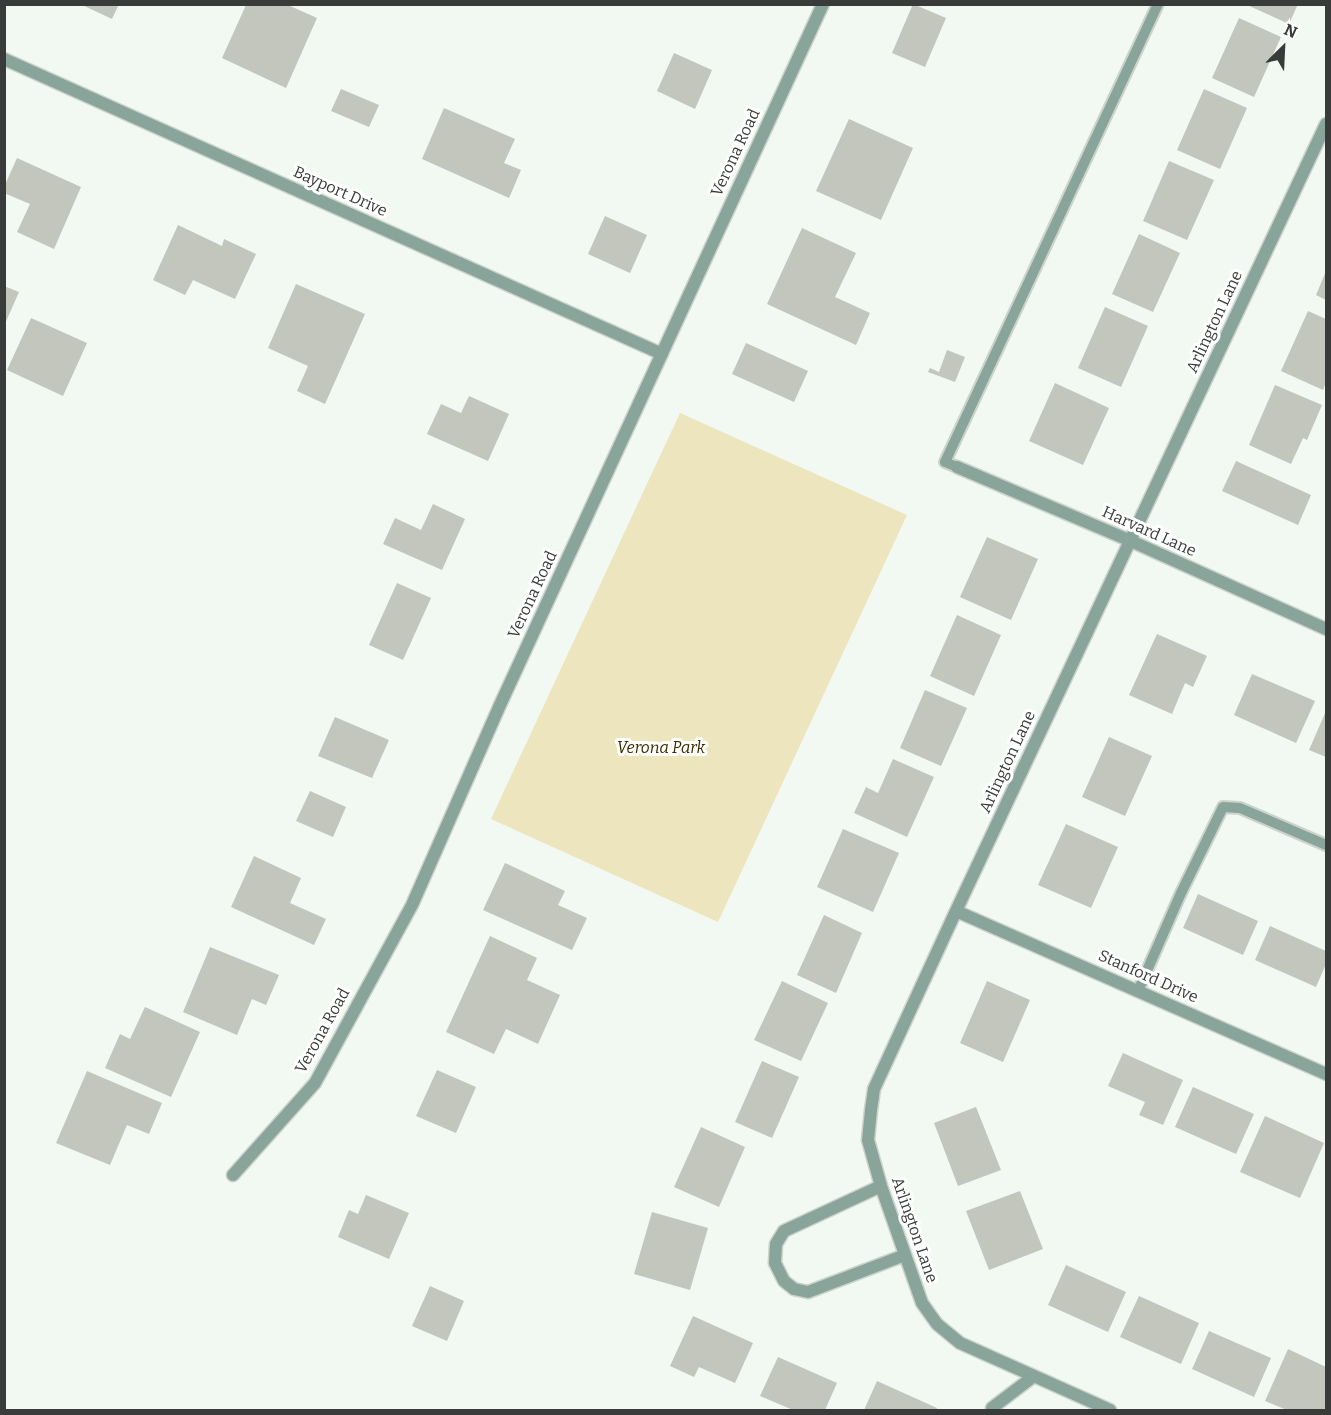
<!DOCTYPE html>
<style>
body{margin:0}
#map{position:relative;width:1331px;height:1415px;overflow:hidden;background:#f1f9f2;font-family:Bitter,serif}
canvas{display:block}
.frame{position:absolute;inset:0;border:6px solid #383b39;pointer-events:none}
.north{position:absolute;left:1253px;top:18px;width:60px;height:60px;-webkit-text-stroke:4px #fff;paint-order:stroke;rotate:24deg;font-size:16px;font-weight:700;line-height:24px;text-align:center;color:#383b39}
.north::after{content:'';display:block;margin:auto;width:21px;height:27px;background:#383b39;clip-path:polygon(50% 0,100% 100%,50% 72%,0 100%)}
</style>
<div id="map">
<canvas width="1331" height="1415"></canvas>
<div class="frame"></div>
<div class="north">N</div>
</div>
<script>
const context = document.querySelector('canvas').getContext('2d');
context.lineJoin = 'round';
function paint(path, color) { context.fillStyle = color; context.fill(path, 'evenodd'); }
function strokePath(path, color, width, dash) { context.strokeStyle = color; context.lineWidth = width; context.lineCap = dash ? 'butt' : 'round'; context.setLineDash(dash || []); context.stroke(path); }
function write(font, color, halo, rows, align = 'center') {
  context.font = font + ' Bitter,serif'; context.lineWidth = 6; context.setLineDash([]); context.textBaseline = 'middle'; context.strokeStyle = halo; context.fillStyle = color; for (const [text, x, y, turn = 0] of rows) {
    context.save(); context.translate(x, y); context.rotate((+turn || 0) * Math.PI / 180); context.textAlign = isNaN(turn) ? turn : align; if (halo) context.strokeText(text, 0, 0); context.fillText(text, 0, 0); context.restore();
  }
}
paint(new Path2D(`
 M 680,413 L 907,515 L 718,922 L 491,819 Z`), '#ece5bd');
paint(new Path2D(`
 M 80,4 L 119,4 L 112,19 Z
 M 913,4 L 946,18 L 925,67 L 892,53 Z
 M 1245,4 L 1298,4 L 1289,24 Z
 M 246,5 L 288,5 L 317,18 L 286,88 L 222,58 Z
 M 1239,18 L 1281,37 L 1254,97 L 1212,78 Z
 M 674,53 L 712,70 L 695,109 L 657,91 Z
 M 341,89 L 379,105 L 369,127 L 331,111 Z
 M 1204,89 L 1247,108 L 1220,169 L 1177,150 Z
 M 444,108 L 515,139 L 504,163 L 521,170 L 509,198 L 422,159 Z
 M 849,119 L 913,148 L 881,220 L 816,191 Z
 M 17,158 L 81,187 L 54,249 L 17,232 L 30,204 L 4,193 L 4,187 Z
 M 1169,161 L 1214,180 L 1187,240 L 1143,221 Z
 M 605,216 L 647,235 L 630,273 L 588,254 Z
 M 178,225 L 222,246 L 224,239 L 256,254 L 235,299 L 193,280 L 185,295 L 153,280 Z
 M 802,228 L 856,253 L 835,297 L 870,313 L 856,345 L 767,304 Z
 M 1139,234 L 1180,253 L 1153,312 L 1112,294 Z
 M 1326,271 L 1326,300 L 1316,295 Z
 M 296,284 L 365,314 L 325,404 L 297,391 L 308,366 L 268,348 Z
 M 4,286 L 19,292 L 4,326 Z
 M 1105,307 L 1148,326 L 1121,387 L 1078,368 Z
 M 1308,311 L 1326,319 L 1326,382 L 1323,390 L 1281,371 Z
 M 31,318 L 87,343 L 63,396 L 7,370 Z
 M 746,343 L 808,371 L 794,402 L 732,374 Z
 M 947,350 L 965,357 L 955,382 L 928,372 L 930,368 L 939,372 Z
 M 1055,383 L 1109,408 L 1083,465 L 1029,441 Z
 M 1275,385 L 1322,405 L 1307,440 L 1303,438 L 1291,464 L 1249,445 Z
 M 469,396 L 509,414 L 488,461 L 427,434 L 441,404 L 461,413 Z
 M 1236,461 L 1311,495 L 1298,525 L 1222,491 Z
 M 433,504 L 465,519 L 442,570 L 383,544 L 395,518 L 421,530 Z
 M 987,537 L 1038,559 L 1011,620 L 960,597 Z
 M 397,583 L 431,598 L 403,660 L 369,645 Z
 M 957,615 L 1001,635 L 974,696 L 930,676 Z
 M 1157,634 L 1207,656 L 1193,687 L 1185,683 L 1172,714 L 1129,695 Z
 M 1252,674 L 1315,701 L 1296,743 L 1234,715 Z
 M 925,690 L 967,708 L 941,766 L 900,748 Z
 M 1326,711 L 1326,757 L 1309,750 Z
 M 335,717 L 389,740 L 372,778 L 318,756 Z
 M 1109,737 L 1152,756 L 1125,816 L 1082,797 Z
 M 893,759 L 934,777 L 907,837 L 854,813 L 866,787 L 878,793 Z
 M 310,791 L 346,807 L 333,837 L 296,821 Z
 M 1066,824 L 1118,847 L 1091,908 L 1038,885 Z
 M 843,829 L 899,853 L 873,912 L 817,887 Z
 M 254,856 L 301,878 L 290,903 L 326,919 L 314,945 L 231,907 Z
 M 505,863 L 565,891 L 558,905 L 587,918 L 572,950 L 483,910 Z
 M 1198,894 L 1258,921 L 1243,955 L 1183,928 Z
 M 824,915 L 862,933 L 836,993 L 797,975 Z
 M 1270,926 L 1326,951 L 1326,964 L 1316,987 L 1255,960 Z
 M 490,936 L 537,958 L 527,980 L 560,995 L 538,1044 L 506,1029 L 494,1054 L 446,1032 Z
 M 210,947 L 279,975 L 266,1005 L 252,999 L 237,1035 L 183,1012 Z
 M 782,981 L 828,1003 L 801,1061 L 754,1040 Z
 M 987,981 L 1030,1000 L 1003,1062 L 960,1043 Z
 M 145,1007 L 200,1032 L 171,1097 L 105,1068 L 120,1034 L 130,1039 Z
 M 1123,1053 L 1183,1080 L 1163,1125 L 1139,1115 L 1145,1102 L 1108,1086 Z
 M 762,1061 L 799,1077 L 772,1138 L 735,1122 Z
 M 437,1070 L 476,1087 L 456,1133 L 416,1116 Z
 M 87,1071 L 162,1103 L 149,1134 L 127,1125 L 110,1165 L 56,1143 Z
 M 1193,1087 L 1254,1114 L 1236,1154 L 1175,1127 Z
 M 976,1107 L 1001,1170 L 958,1186 L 934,1123 Z
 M 1265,1116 L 1324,1143 L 1300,1198 L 1240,1172 Z
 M 701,1127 L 745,1147 L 719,1207 L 674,1187 Z
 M 1020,1191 L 1043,1249 L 989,1270 L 966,1211 Z
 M 366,1195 L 409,1213 L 389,1259 L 338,1237 L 349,1210 L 358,1214 Z
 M 652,1212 L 708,1228 L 690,1290 L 634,1274 Z
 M 1066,1265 L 1126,1292 L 1108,1332 L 1048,1305 Z
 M 430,1286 L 464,1301 L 447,1341 L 412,1326 Z
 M 1139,1296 L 1199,1323 L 1181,1364 L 1120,1337 Z
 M 693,1316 L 753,1343 L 735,1383 L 699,1367 L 694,1377 L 670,1366 Z
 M 1209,1331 L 1271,1358 L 1254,1397 L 1192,1369 Z
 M 1288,1349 L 1326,1367 L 1326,1410 L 1287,1410 L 1265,1401 Z
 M 778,1357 L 837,1383 L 825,1410 L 793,1410 L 760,1396 Z
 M 877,1381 L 937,1408 L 936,1410 L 864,1410 Z`), '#c2c6bd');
const lane = new Path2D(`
 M 957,467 L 945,462 L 1158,4
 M 1138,991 L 1181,893 L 1223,807 L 1240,808 L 1326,845`);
const street = new Path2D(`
 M 4,59 L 662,354
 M 957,467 L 1131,541 L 1326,629
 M 956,911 L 1326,1074
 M 233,1175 L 315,1083 L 412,905 L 500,705 L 823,4
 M 881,1186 L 784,1231 L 776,1244 L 775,1263 L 784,1281 L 794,1289 L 808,1292 L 905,1255
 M 1034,1376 L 960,1343 L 937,1324 L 922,1303 L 881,1186 L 868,1140 L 871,1110 L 874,1089 L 956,911 L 1326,124
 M 992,1408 L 1034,1376 L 1110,1410`);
strokePath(lane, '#ccd3cd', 14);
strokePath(street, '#ccd3cd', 15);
strokePath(lane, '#89a49b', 10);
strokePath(street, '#89a49b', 12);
write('16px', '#383b39', '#fff', [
 ["Verona Road",736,153,-65],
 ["Bayport Drive",340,192,24],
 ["Arlington Lane",1215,322,-65],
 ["Harvard Lane",1149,532,24],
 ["Verona Road",533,595,-65],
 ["Arlington Lane",1008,762,-65],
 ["Stanford Drive",1148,977,24],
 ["Verona Road",323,1031,-61],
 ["Arlington Lane",914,1230,71]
]);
write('italic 16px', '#372e00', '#fff', [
 ["Verona Park",661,749]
]);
</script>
